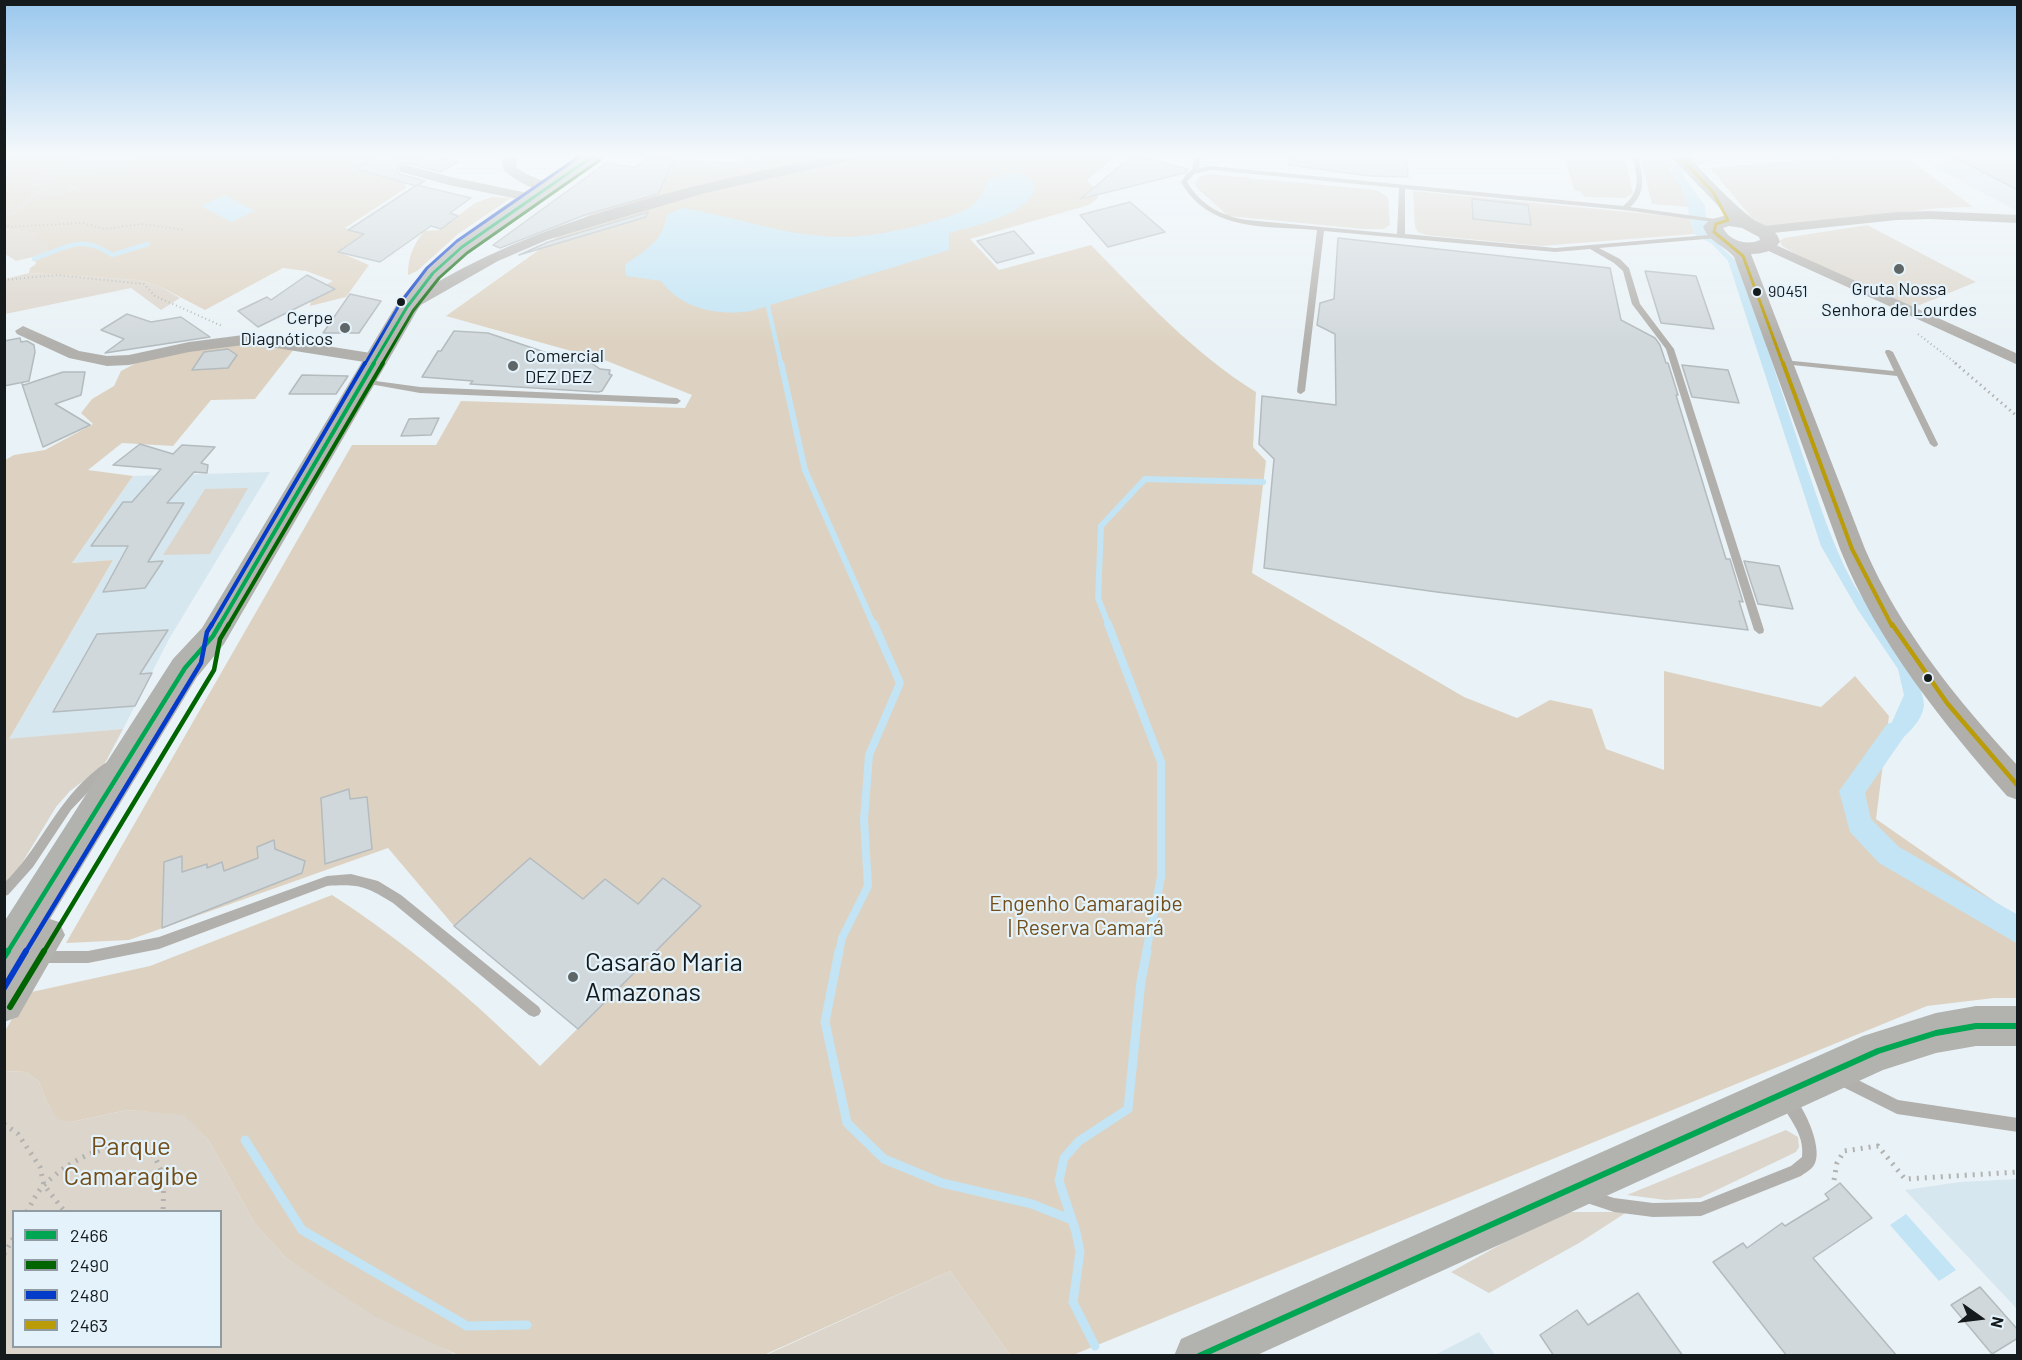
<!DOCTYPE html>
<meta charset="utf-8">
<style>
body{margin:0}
#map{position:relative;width:2022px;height:1360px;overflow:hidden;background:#e9f2f6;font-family:Barlow,sans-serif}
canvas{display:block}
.frame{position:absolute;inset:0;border:6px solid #151a1c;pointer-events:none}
.legend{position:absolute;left:12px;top:1210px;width:210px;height:138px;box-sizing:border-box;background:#e4f3fb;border:2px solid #919ca2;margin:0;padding:8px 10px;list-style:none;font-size:18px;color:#151a1c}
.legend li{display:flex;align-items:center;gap:12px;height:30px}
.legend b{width:30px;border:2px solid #919ca2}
.north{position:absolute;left:1950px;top:1288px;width:60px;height:60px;-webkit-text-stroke:4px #e4f3fb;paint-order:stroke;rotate:104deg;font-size:16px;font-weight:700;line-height:24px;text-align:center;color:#151a1c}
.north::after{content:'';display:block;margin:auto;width:21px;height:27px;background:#151a1c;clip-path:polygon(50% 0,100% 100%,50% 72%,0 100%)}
</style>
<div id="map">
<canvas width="2022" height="1360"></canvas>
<div class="frame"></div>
<ul class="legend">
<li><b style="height:8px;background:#00a651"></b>2466</li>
<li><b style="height:8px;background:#006400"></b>2490</li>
<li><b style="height:8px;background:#043bc9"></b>2480</li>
<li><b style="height:8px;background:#b99c08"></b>2463</li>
</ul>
<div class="north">N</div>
</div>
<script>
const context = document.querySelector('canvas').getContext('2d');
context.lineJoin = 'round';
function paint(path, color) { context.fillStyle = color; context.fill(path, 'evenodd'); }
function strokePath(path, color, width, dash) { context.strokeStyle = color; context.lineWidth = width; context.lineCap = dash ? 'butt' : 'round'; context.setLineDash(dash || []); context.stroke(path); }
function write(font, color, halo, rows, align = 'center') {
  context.font = font + ' Barlow,sans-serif'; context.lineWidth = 4.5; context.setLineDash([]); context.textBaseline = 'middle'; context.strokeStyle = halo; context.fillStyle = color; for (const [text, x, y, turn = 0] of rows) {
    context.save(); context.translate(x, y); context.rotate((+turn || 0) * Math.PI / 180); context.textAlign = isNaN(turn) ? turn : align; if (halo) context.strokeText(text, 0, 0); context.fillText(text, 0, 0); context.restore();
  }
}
paint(new Path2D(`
 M 1934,154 L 2017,154 L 2017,211 L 1932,166 L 1948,160 Z
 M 270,472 L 169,639 L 123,729 L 9,739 L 113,560 L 72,563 L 133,476 Z
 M 2017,1179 L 2018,1179 L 2017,1309 L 1905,1190 L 1960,1182 Z
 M 1479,1332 L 1495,1355 L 1435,1355 Z`), '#d7e7ef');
paint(new Path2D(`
 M 82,154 L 138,154 L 132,171 L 58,176 L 77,185 L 66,195 L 54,195 L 30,200 L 17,212 L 5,217 L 5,210 C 17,207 33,198 41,186 L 30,183 L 31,181 L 58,164 Z
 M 754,154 L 771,154 L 761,169 L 647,173 L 643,157 L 737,162 Z
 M 1564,154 L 1624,154 L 1633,193 L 1625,198 L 1585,197 L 1579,191 L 1574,190 Z
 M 1639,154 L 1666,154 L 1674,163 L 1670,170 L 1681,186 L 1689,207 L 1652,204 Z
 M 1838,154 L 1902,154 L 1973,207 L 1939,208 L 1769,228 L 1753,219 L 1710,168 L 1833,157 Z
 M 1208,174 L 1376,190 L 1388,197 L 1390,225 L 1384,229 L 1364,229 L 1228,216 L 1196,187 L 1195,182 L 1199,177 Z
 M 1413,191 L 1690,218 L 1694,234 L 1541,246 L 1426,235 L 1418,232 L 1415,227 Z
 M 1867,225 L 1976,282 L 1910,309 L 1796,254 L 1782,246 L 1780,241 L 1784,238 Z
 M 4,229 L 38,233 L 46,242 L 48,249 L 41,255 L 16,261 L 5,254 Z
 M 29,273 L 138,280 L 159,286 L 180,298 L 161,310 L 131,288 L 5,314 L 5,279 Z
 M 248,488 L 210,554 L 163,555 L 205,489 Z
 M 123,729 L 104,765 L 70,791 L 56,807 L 14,876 L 5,888 L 5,739 Z
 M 5,1071 L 26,1072 L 39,1082 L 47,1103 L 58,1118 L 71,1122 L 127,1110 L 184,1114 L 209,1141 L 255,1224 L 287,1259 L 330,1286 L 458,1356 L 5,1356 ZM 14,1212 L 220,1212 L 220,1346 L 14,1346 Z
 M 1786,1130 L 1798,1137 L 1799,1147 L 1796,1152 L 1700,1198 L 1666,1200 L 1627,1195 Z
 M 1559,1212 L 1627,1212 L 1579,1243 L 1489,1293 L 1451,1272 Z
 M 950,1271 L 1010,1355 L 764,1356 Z`), '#dcd5cb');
paint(new Path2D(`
 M 5,154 L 82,154 L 59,164 L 31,181 L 31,184 L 41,186 C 33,198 18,207 5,210 Z
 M 138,154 L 427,154 L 394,172 L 405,176 L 406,188 L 345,228 L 366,235 L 339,252 L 369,265 L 346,297 L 310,306 L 313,291 L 333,281 L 306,271 L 283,268 L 205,310 L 159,286 L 138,280 L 29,273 L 30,268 L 36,264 L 35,261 L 48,249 L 46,243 L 35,239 L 37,233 L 5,229 L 4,217 C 9,215 14,214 18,211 C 25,206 29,199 37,196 C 59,188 55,205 77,186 L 71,183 L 60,186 L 54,182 L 58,176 L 131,171 Z
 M 771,154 L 1119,154 L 1087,180 L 1096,190 L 1098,198 L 1089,205 L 970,239 L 999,270 L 1091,245 C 1143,298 1193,353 1256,392 L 1253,447 L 1266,461 L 1252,573 L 1464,697 L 1517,718 L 1550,700 L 1592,709 L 1606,749 L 1664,770 L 1664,671 L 1821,707 L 1855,676 L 1889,716 L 1876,819 L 2017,917 L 2017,998 L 1994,998 L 1927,1006 L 1073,1355 L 1010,1355 L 950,1271 L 764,1355 L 458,1355 L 376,1317 L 287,1259 L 255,1224 L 209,1141 L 184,1115 L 127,1110 L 71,1122 L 58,1119 L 47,1103 L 39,1082 L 26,1072 L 5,1071 L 5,1031 L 27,993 L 150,966 L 332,895 C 408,944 476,1002 540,1066 L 701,906 L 663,879 L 638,904 L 605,879 L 583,899 L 530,858 L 454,926 L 388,848 L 129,940 L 66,943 L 352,445 L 436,445 L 461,401 L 685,408 L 692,395 L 607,361 L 446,316 L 647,173 L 760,169 Z
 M 492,197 L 511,198 L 458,234 L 417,271 L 408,275 C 408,256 413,246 424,231 L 439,230 L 475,203 Z
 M 251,339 L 294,349 L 255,399 L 211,400 L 173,446 L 122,443 L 88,470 L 133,476 L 72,563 L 113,560 L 9,739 L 5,739 L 5,460 L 14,455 L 45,450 L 93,424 L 81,413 L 92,399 L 114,386 L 121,371 L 142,360 Z`), '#ddd2c1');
paint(new Path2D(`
 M 1702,154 L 1817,154 L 1802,157 L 1712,160 L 1684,171 L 1683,175 L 1705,206 L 1708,234 L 1735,260 L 1744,278 C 1764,337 1783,397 1803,456 C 1818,499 1831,543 1853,583 C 1868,610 1925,677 1924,705 C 1922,727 1893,746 1876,758 L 1904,695 L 1898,669 L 1858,610 L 1821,546 L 1728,261 L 1712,244 L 1694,234 L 1684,193 L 1670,167 L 1685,157 Z
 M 1010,173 C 1019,174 1032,174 1034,185 C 1040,212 967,228 949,233 L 949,250 L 751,311 C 718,316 682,309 661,281 L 626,276 L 625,265 C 646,249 663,242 667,214 L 683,208 C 726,215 768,230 812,235 C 859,241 903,231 947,217 C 957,214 967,210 975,203 C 993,186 977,178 1010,173 Z
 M 225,195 L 255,211 L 231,222 L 201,206 Z
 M 1906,1214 L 1956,1270 L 1939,1281 L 1890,1225 Z`), '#c2e4f4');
strokePath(new Path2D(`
 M 34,259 C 66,248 81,233 112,255 L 148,244
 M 768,306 L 781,364`), '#c2e4f4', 4.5);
strokePath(new Path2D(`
 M 781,363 L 805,470 L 874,626
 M 1109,626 L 1098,598 L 1101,526 L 1145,479 L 1263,482`), '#c2e4f4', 6);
strokePath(new Path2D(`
 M 1108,624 L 1161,762 L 1161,877 L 1146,953
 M 839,953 L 842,938 L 868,886 L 864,820 L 869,755 L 900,683 L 874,624`), '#c2e4f4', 8);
strokePath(new Path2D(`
 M 839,951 L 825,1022 L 847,1123 L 884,1159 L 942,1183 L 1032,1204 L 1072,1220
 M 245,1140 L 302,1230 L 467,1326 L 527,1325
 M 1095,1346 L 1073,1302 L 1080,1252 L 1076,1232 L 1059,1181 L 1064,1158 L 1079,1141 L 1128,1109 L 1141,981 L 1147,951`), '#c2e4f4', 9);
paint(new Path2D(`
 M 1896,721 L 1905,724 L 1908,731 L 1865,793 L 1871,819 L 1899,847 L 2018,915 L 2018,944 L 1879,863 L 1850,832 L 1839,791 L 1887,724 Z`), '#c2e4f4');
const building = new Path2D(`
 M 382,154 L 415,160 L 428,154 L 458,162 L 440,172 L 407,163 L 399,165 L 397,170 L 400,174 L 425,181 L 416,186 L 356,169 Z
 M 1289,154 L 1406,154 L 1408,177 L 1370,176 L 1288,165 Z
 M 1948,154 L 2018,154 L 2018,190 Z
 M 1133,155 L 1188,169 L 1185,173 L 1080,199 Z
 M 651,158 L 675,158 L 658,194 L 585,215 L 500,248 L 493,245 L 606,163 L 634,167 Z
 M 417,185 L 471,198 L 450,213 L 458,216 L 441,229 L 431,226 L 380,262 L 338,252 L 364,234 L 348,230 Z
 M 1472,199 L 1528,205 L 1531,225 L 1473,219 Z
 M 1130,202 L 1165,232 L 1108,247 L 1080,215 Z
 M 648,212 L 646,217 L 519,255 L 548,242 Z
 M 1014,231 L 1034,253 L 997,263 L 977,241 Z
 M 1338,238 L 1610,268 L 1621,320 L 1655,338 L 1660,345 L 1666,363 L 1668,363 L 1678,395 L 1676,395 L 1726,559 L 1730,559 L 1743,602 L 1739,601 L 1748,630 L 1437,592 L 1264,568 L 1274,459 L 1259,444 L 1262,396 L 1336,405 L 1335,334 L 1317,325 L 1320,303 L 1334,299 Z
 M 1645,271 L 1696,276 L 1714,329 L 1661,323 Z
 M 307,275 L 335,289 L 258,327 L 238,311 L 267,297 L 271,300 Z
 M 350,294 L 381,301 L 359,333 L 323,333 Z
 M 127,314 L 151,322 L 181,317 L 210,337 L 105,353 L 124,339 L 101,330 Z
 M 454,331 L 488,333 L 571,361 L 590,362 L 600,369 L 610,370 L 609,374 L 612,375 L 602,391 L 598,392 L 470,384 L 473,381 L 422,377 L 438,351 L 441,351 Z
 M 20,338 L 21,342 L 27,341 L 34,345 L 35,352 L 29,381 L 4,386 L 4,341 Z
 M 228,349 L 237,355 L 228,368 L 192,370 L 204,352 Z
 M 1682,365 L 1728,370 L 1739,403 L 1692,397 Z
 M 63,372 L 85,372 L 81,395 L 55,404 L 90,425 L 43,447 L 22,384 L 24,385 Z
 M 302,375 L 348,376 L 336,394 L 289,394 Z
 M 439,418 L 431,435 L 401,436 L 409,419 Z
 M 140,444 L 173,454 L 182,445 L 215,447 L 201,463 L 208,465 L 207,473 L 194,472 L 167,503 L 184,503 L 148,562 L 163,561 L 145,588 L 103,592 L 128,546 L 91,546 L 123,502 L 132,502 L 161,469 L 113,465 Z
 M 1744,561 L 1779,566 L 1793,609 L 1758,604 Z
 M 168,630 L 140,674 L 152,673 L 135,706 L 53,712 L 97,634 Z
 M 349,789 L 350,799 L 367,797 L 372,849 L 325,864 L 321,798 Z
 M 274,840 L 275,849 L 305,861 L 302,873 L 162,928 L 164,862 L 182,856 L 182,872 L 207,864 L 207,868 L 222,862 L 224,871 L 258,858 L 257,847 Z
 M 530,858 L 583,899 L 605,879 L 638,904 L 663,878 L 701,906 L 578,1029 L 454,926 Z
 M 1840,1183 L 1872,1218 L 1813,1258 L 1897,1356 L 1787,1356 L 1713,1262 L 1743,1243 L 1747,1248 L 1782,1223 L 1785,1226 L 1829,1199 L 1825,1194 Z
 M 1980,1287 L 2018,1330 L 2018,1338 L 1992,1354 L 1951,1305 Z
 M 1638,1293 L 1683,1356 L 1554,1356 L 1540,1335 L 1577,1310 L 1588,1325 Z`);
paint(building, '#d1d8db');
strokePath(building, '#b4bbbe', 1.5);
strokePath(new Path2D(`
 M 4,224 L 10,227 L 83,223 L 104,229 L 142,224 L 184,230
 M 4,280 L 56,275 L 144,284 L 155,296 L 222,326
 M 1918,334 L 1957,364`), '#b2b2b1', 2, [1, 3]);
strokePath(new Path2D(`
 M 1955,363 L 2018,417`), '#b2b2b1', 3, [1.5, 4]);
strokePath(new Path2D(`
 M 4,1124 L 18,1134 L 40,1167 L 44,1185 L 65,1212
 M 1834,1180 L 1837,1163 L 1844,1151 L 1878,1146 L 1905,1179 L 2018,1172
 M 27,1212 C 32,1202 37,1192 45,1184 C 70,1159 122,1131 155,1157 L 164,1177 L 163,1212
 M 4,1254 L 14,1237
 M 140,1346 L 140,1356`), '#b2b2b1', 5, [2, 6]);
paint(new Path2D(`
 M 1195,154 L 1201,154 L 1199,168 L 1211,166 L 1623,206 C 1643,190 1636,176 1632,154 L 1638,154 C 1642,174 1648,192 1630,207 L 1723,220 L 1724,221 L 1721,223 L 1624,210 L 1405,189 L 1405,234 L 1555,248 L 1720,234 L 1721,236 L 1717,238 L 1599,248 L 1620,259 L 1629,268 L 1640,304 L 1674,349 L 1764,630 L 1763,633 L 1759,634 L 1754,630 L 1666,349 L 1632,304 L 1623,271 L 1614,263 L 1590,249 L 1555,252 L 1324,231 L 1305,391 L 1301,394 L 1298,393 L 1297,391 L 1317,230 C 1267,226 1209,232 1181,182 L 1187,173 L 1192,170 ZM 1211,170 L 1399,188 L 1397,234 L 1247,220 C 1221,216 1201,205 1187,182 L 1194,174 Z
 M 1886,350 L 1889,350 L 1893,352 L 1938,444 L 1937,446 L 1934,447 L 1930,444 L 1897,376 L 1783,364 L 1779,362 L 1783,360 L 1894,371 L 1885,352 Z
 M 361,379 L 420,387 L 677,398 L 681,401 L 677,404 L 420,393 L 364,383 L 360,381 Z
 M 108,762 L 112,764 L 114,767 L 112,770 L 88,792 L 71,810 L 33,867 L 8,895 L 4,896 L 4,883 C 38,851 53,808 89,776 C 95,771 101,765 108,762 Z
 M 351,874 L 378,881 L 401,895 L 539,1007 L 541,1011 L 539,1015 L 534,1017 L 529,1015 L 393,903 C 365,886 359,884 327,886 L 159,949 L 88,963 L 39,963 L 35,961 L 33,957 L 35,953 L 39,951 L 88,951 L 159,937 L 327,876 Z
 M 1840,1071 L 1898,1100 L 2018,1118 L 2018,1132 L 1897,1114 L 1835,1083 L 1833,1078 L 1835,1073 Z
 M 1786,1091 C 1802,1098 1823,1147 1815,1163 C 1813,1169 1806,1172 1801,1176 L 1701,1216 L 1653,1217 L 1614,1212 L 1581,1201 L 1579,1196 L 1581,1191 L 1586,1189 L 1614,1198 L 1653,1203 L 1701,1202 L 1791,1166 L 1802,1157 C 1805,1133 1788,1119 1779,1098 L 1781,1093 Z`), '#b2b0ac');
paint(new Path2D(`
 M 506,154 L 518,154 L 516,167 L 526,174 L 553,185 L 555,188 L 553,191 C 537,194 516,180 504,171 L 502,160 Z
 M 843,154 L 867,154 L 861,158 L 705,193 L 547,240 L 498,261 L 412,310 L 407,312 L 399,307 C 408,295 428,287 441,280 C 560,212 710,181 843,154 Z
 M 406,165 L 451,177 L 532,194 L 539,198 L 532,202 L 449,185 L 401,172 L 399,169 L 401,166 Z
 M 1930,211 L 2018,215 L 2018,223 L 1930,219 L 1897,220 L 1763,234 L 1756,230 L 1763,226 L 1897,212 Z
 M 1767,241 L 2018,354 L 2018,365 L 1762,248 L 1760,245 Z
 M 23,326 L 79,351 L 107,356 L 129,355 L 189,342 L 251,334 L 377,354 L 385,359 L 377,364 L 251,344 L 189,352 L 129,365 L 107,366 L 69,358 L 17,334 L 15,331 Z`), '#b2b0ac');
paint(new Path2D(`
 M 1668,154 L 1686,154 C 1707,176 1729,201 1753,219 C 1765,227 1776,227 1780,242 C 1774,251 1762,254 1751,254 L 1865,549 C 1900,630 1958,701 2018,766 L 2018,800 L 2007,796 C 1942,722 1877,642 1840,549 L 1734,257 C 1724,245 1710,243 1703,227 L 1709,220 L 1727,215 ZM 1729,226 L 1742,228 L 1759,237 L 1760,240 C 1747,246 1730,241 1723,228 Z`), '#b1afab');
paint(new Path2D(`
 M 583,154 L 606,154 L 470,252 L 441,278 L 418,309 L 224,644 L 197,677 L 50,919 L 59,922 L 65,935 L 18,1017 L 4,1022 L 4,922 L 173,659 L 202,628 L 395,307 C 442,239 516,199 583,154 Z
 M 1976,1006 L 2018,1006 L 2018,1046 L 1976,1046 L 1936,1053 L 1883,1070 L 1255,1356 L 1174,1356 L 1181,1339 L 1863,1036 L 1936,1013 Z`), '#b2b2af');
strokePath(new Path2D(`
 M 373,364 L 407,307 L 433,273 L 462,247 L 596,154`), '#00a651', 3);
strokePath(new Path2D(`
 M 219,626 L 374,363`), '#00a651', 4);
strokePath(new Path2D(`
 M 7,953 L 185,668 L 213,636 L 220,624`), '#00a651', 4.5);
strokePath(new Path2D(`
 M 4,957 L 8,951
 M 1199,1356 L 1878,1051 L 1936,1033 L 1976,1026 L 2018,1026`), '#00a651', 6);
strokePath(new Path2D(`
 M 382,364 L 413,311 L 439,278 L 467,253 L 600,160`), '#006400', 3);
strokePath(new Path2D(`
 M 228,626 L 383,363`), '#006400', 4);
strokePath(new Path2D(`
 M 43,953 L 214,670 L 220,639 L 229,624`), '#006400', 4.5);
strokePath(new Path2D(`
 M 10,1007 L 44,951`), '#006400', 6);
strokePath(new Path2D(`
 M 365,364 L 401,302 L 427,268 L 457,241 L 583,154`), '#043bc9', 3);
strokePath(new Path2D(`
 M 211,626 L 365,363`), '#043bc9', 4);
strokePath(new Path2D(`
 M 25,953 L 201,663 L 207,632 L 212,624`), '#043bc9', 4.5);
strokePath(new Path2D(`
 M 4,988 L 26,951`), '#043bc9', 6);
strokePath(new Path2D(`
 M 1677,154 L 1713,192 L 1728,220 L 1716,224 L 1714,232 L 1743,256 L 1783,364`), '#b99c08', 3);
strokePath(new Path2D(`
 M 1783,363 L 1852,549 L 1892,626`), '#b99c08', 4);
strokePath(new Path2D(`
 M 1892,624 L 1947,703 L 2018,786`), '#b99c08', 4.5);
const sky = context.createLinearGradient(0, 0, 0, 344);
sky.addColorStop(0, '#99c7ed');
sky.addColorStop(0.45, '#f5f9fb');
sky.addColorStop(1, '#f5f9fb00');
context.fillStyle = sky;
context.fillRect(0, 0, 2022, 344);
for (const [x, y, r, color] of [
 [1899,269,6,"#5f6668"],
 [1757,292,5,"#151a1c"],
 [401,302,5,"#151a1c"],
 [345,328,6,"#5f6668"],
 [513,366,6,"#5f6668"],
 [1928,678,5,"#151a1c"],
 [573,977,6,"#5f6668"]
]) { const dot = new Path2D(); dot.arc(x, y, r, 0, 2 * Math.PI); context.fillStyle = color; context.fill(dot); strokePath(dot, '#e4f3fb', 2); }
write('16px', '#151a1c', '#e4f3fb', [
 ["90451",1768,292]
], 'left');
write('18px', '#151a1c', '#e4f3fb', [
 ["Gruta Nossa",1899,289],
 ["Senhora de Lourdes",1899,310],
 ["Cerpe",333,318,"right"],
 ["Diagnóticos",333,339,"right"],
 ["Comercial",525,356,"left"],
 ["DEZ DEZ",525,377,"left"]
]);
write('21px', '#744e18', '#e4f3fb', [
 ["Engenho Camaragibe",1086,904],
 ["| Reserva Camará",1086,928]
]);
write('26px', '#151a1c', '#e4f3fb', [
 ["Casarão Maria",585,962],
 ["Amazonas",585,992]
], 'left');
write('26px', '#744e18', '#e4f3fb', [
 ["Parque",131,1146],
 ["Camaragibe",131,1176]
]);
</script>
